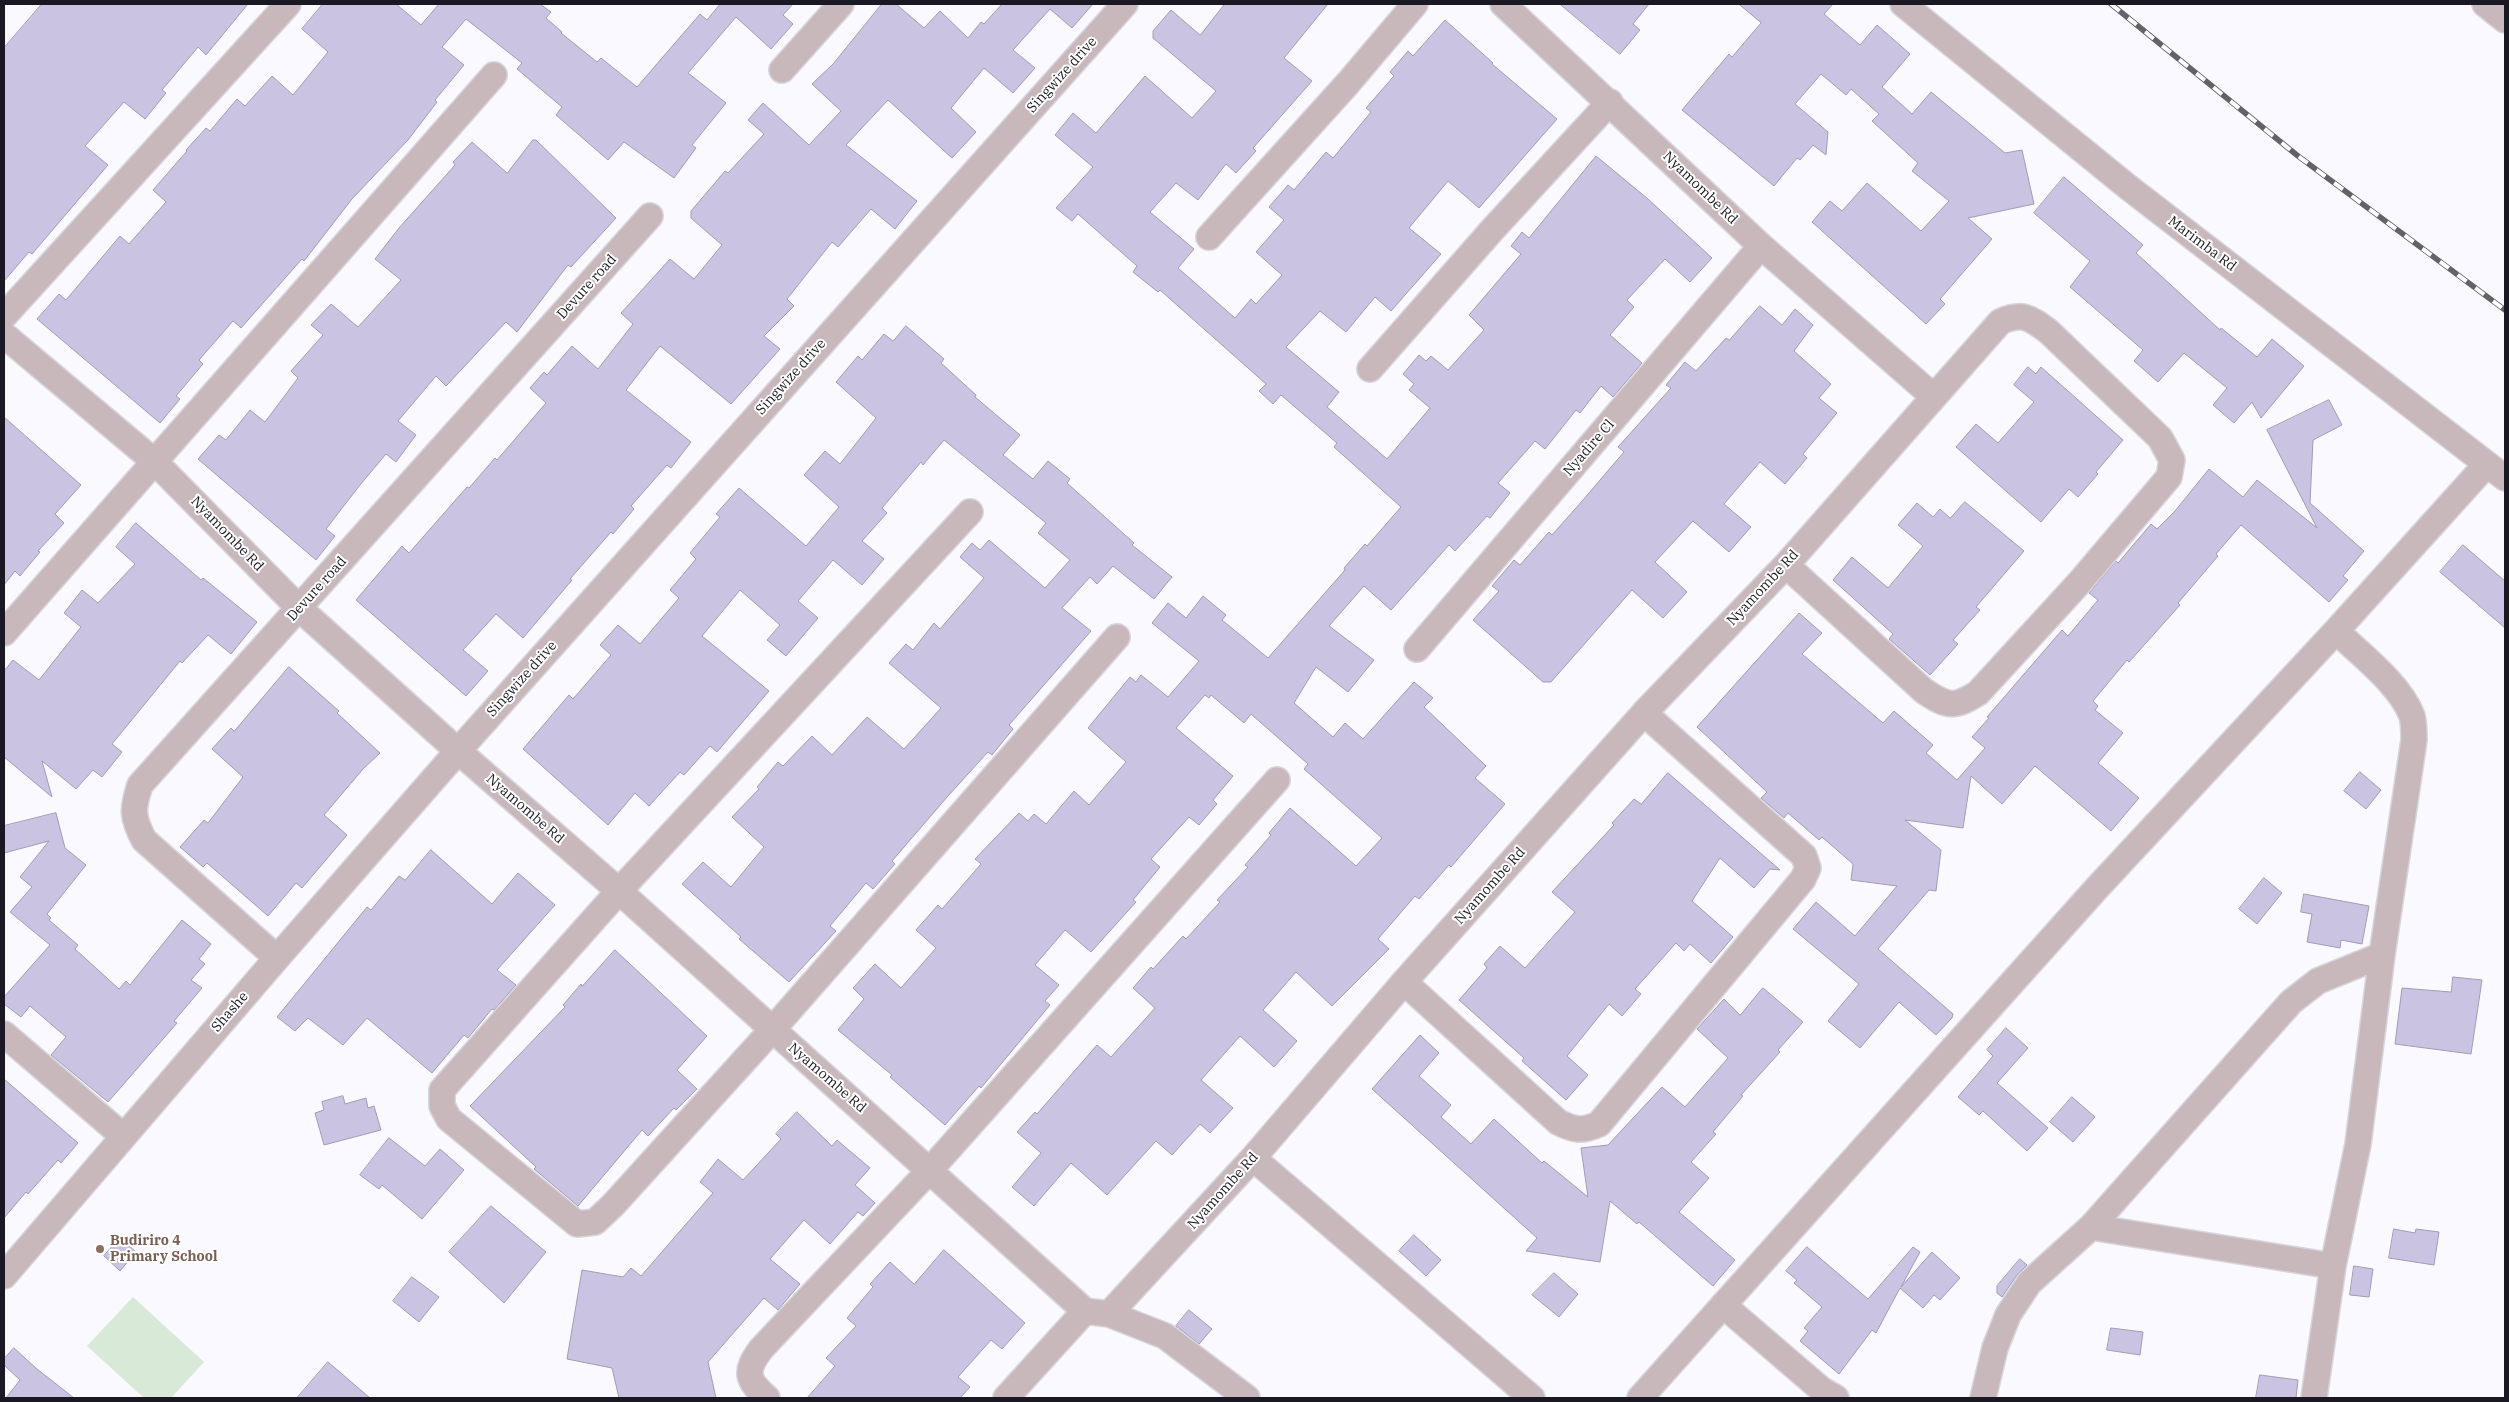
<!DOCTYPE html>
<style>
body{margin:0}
#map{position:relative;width:2509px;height:1402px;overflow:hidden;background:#faf9ff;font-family:"IBM Plex Serif",serif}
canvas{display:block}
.frame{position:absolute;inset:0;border:5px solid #1a1822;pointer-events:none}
</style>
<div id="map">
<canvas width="2509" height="1402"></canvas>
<div class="frame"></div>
</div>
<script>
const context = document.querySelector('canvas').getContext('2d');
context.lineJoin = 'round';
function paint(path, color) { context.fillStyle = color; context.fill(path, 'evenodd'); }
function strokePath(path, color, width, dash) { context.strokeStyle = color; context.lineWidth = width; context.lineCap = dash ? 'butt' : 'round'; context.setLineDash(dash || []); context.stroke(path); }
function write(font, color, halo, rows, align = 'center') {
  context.font = font + ' "IBM Plex Serif",serif'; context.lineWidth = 4; context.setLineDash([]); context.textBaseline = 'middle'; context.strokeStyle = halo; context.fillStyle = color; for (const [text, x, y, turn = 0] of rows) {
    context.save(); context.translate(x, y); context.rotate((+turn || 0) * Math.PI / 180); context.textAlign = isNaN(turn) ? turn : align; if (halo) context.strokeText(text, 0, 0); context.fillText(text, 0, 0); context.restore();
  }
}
paint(new Path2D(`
 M 133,1297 L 204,1362 L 171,1398 L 144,1398 L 87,1346 Z`), '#d8e9d7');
const building = new Path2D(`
 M 42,4 L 248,4 L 206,55 L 198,47 L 162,90 L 166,93 L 145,119 L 124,102 L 85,146 L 108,165 L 32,254 L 29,252 L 4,281 L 4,48 Z
 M 323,4 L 396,4 L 421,25 L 439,4 L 540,4 L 551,12 L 546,18 L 562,32 L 561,33 L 597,62 L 601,58 L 637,87 L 700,14 L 707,20 L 720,4 L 793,4 L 783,15 L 793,24 L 771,49 L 736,17 L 688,73 L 726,103 L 692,145 L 696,148 L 674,178 L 624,142 L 608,160 L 556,115 L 562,107 L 517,69 L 522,63 L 466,19 L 442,47 L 464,65 L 435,100 L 437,102 L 408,140 L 352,199 L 304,261 L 302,259 L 241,328 L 233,321 L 199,360 L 203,364 L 176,396 L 180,399 L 160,423 L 37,319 L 59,294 L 66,300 L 120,236 L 129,244 L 166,202 L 153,190 L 187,151 L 186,150 L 206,128 L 210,131 L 237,99 L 245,106 L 272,76 L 293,95 L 328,52 L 302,29 Z
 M 882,4 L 896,4 L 924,28 L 940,11 L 968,38 L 981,22 L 984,24 L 1002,4 L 1093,4 L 1072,28 L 1050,9 L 1013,50 L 1035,68 L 1013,93 L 984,68 L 951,108 L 976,132 L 952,158 L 888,100 L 846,145 L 917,201 L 895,229 L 871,209 L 838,247 L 832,242 L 787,299 L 794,306 L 764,336 L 780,349 L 731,404 L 660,346 L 626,390 L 691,442 L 671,468 L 667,465 L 631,506 L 634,509 L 613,534 L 611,532 L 570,579 L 572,580 L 523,638 L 496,614 L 463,650 L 488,671 L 466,696 L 356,600 L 402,546 L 409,553 L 467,487 L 469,488 L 495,458 L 497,460 L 546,403 L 530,388 L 544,372 L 547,375 L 572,346 L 598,369 L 633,324 L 621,313 L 670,259 L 694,279 L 722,245 L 691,218 L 691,211 L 725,171 L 728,173 L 764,134 L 748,120 L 763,103 L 809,145 L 841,111 L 812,84 L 833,64 Z
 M 1225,4 L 1328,4 L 1284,58 L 1312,81 L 1253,148 L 1256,151 L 1236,173 L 1226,164 L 1198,200 L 1176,183 L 1150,212 L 1194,249 L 1178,268 L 1235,318 L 1251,299 L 1256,304 L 1282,275 L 1256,252 L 1284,220 L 1269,207 L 1288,185 L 1294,190 L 1326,152 L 1333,158 L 1371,112 L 1366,108 L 1394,76 L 1390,72 L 1408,51 L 1413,56 L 1445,20 L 1493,63 L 1492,64 L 1557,119 L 1479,208 L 1448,181 L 1409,228 L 1441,254 L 1391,311 L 1375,297 L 1346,332 L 1320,311 L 1286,347 L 1339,392 L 1327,407 L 1387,459 L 1430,408 L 1409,390 L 1414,384 L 1403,374 L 1419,355 L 1426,361 L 1431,356 L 1448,370 L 1484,330 L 1469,315 L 1521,254 L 1511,246 L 1522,232 L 1529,238 L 1596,156 L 1648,199 L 1712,258 L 1690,282 L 1665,259 L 1627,300 L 1634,307 L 1610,335 L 1642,363 L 1613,397 L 1601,386 L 1580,413 L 1576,410 L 1545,449 L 1535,441 L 1498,483 L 1510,493 L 1490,518 L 1487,516 L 1455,551 L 1449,545 L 1391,610 L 1364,586 L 1329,626 L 1374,660 L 1348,692 L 1316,667 L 1294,703 L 1333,737 L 1345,723 L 1363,739 L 1414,682 L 1433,698 L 1424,707 L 1486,766 L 1475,778 L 1505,804 L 1451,867 L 1449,865 L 1419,899 L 1415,896 L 1378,939 L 1389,949 L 1332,1006 L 1296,972 L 1263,1010 L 1297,1041 L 1274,1067 L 1240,1036 L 1201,1080 L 1233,1108 L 1210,1133 L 1200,1124 L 1172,1155 L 1156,1141 L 1107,1195 L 1071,1163 L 1034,1206 L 1012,1187 L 1041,1153 L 1017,1132 L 1035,1112 L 1037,1114 L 1097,1045 L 1111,1057 L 1155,1008 L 1133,988 L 1151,967 L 1153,969 L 1183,936 L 1186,939 L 1220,902 L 1217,900 L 1248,867 L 1245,865 L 1271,835 L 1269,833 L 1290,808 L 1356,866 L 1382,838 L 1304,769 L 1308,764 L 1251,714 L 1244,723 L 1211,695 L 1209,698 L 1205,695 L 1176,728 L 1233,776 L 1213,800 L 1217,804 L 1199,825 L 1189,817 L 1151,859 L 1160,867 L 1133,900 L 1136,902 L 1091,952 L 1065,930 L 1035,965 L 1059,985 L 1045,1001 L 1050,1005 L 981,1088 L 979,1086 L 945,1125 L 890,1077 L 892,1075 L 838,1030 L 864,999 L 853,988 L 875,964 L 901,988 L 936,948 L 916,930 L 938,905 L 942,909 L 981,864 L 975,859 L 1019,813 L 1028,821 L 1034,814 L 1046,824 L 1074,791 L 1089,805 L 1126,762 L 1088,728 L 1130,677 L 1136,682 L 1141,675 L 1168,697 L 1199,661 L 1152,623 L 1168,603 L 1186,618 L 1203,596 L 1226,615 L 1222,620 L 1268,658 L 1345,570 L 1344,568 L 1365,544 L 1367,546 L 1401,507 L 1334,447 L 1337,443 L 1281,395 L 1273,404 L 1259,391 L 1266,384 L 1160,290 L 1158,292 L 1133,272 L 1137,266 L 1078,214 L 1072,221 L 1056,208 L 1093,167 L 1055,135 L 1073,113 L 1096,133 L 1145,76 L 1192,118 L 1216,91 L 1153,38 L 1153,31 L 1171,10 L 1200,35 Z
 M 1560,4 L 1649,4 L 1633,24 L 1640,30 L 1620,54 Z
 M 1739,4 L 1833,4 L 1824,14 L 1860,45 L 1877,25 L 1910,54 L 1882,87 L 1912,114 L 1931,92 L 2005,153 L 2022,150 L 2034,204 L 1968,218 L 1992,239 L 1940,299 L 1945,304 L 1926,324 L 1812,222 L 1830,201 L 1842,211 L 1867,183 L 1921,231 L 1949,201 L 1912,171 L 1918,163 L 1872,121 L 1879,114 L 1851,89 L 1846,95 L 1821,74 L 1795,104 L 1828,132 L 1826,155 L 1813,145 L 1800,160 L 1797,158 L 1774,186 L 1682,110 L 1729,54 L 1732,57 L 1761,23 Z
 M 533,140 L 536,140 L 616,218 L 571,267 L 568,265 L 517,332 L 506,322 L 446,386 L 436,376 L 398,421 L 416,435 L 396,462 L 386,454 L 360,485 L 326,529 L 335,536 L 316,560 L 198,459 L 219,435 L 226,440 L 250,410 L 265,422 L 298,378 L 291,371 L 323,335 L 311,325 L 331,304 L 358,327 L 401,280 L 375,259 L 399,228 L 455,165 L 453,162 L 472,142 L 507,173 Z
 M 2064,177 L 2143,245 L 2136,253 L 2220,330 L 2221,328 L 2257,357 L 2272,339 L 2304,366 L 2261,418 L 2252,402 L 2234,423 L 2213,405 L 2227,388 L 2184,353 L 2158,382 L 2134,361 L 2143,350 L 2070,287 L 2090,261 L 2034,213 Z
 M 1760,306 L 1782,325 L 1795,309 L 1813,325 L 1794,351 L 1831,384 L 1819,398 L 1837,413 L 1803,454 L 1807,458 L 1785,484 L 1760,462 L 1724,504 L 1751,527 L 1729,552 L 1693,521 L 1655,562 L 1687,592 L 1663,618 L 1632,590 L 1551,682 L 1543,682 L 1473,620 L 1499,591 L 1492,586 L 1514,560 L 1520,565 L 1549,532 L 1552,535 L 1583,500 L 1624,452 L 1618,447 L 1671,388 L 1666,385 L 1685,362 L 1696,371 L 1726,338 L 1729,340 Z
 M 906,326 L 944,359 L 941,363 L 976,395 L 975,397 L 1020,435 L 1003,455 L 1033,479 L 1048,461 L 1070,479 L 1067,483 L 1134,543 L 1132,545 L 1172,577 L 1154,599 L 1113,566 L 1097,584 L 1090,577 L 1062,608 L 1091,631 L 1009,725 L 1013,729 L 992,755 L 988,752 L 948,796 L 892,861 L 895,864 L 873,889 L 866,883 L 830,926 L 836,931 L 789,982 L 739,939 L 741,937 L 682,884 L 703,862 L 731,887 L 764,847 L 732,817 L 759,789 L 757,787 L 778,762 L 783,766 L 812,736 L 832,755 L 867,717 L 904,749 L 941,708 L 889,663 L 906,644 L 913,650 L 934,623 L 940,629 L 984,578 L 960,557 L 972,543 L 980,550 L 989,540 L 1045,588 L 1070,560 L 1038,533 L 1046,523 L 944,440 L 923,465 L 921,462 L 882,508 L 887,513 L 862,541 L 884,559 L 862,585 L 833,560 L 798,601 L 818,618 L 786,656 L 767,640 L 780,625 L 740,590 L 702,636 L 769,691 L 717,752 L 710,746 L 684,775 L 680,772 L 649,806 L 635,793 L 608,825 L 523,749 L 569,695 L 573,699 L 611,655 L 600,645 L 618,625 L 640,644 L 679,598 L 670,590 L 696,559 L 690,553 L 720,517 L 716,514 L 739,488 L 806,546 L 839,507 L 804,475 L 825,451 L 840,464 L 876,418 L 836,382 L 858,356 L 862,360 L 884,334 L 893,341 Z
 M 2028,367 L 2036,374 L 2041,367 L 2123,440 L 2096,472 L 2098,474 L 2078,497 L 2069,489 L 2041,522 L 1956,447 L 1976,424 L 1998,443 L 2034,402 L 2014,385 Z
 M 2329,400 L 2342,425 L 2313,440 L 2310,503 L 2364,551 L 2343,576 L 2348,580 L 2329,602 L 2241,525 L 2216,554 L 2218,556 L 2178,603 L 2180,605 L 2129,662 L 2127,660 L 2093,701 L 2098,706 L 2095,710 L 2123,733 L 2098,763 L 2139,798 L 2111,831 L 2035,766 L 2002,804 L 1971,776 L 1963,828 L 1905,820 L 1941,850 L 1936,891 L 1929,890 L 1878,949 L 1953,1014 L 1952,1018 L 1936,1035 L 1899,1002 L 1860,1048 L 1828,1021 L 1859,984 L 1793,929 L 1816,902 L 1855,936 L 1897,886 L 1851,880 L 1853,864 L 1822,837 L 1819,840 L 1788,813 L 1784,818 L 1761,798 L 1767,792 L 1697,727 L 1799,613 L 1822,633 L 1802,654 L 1883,723 L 1894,711 L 1933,745 L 1926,753 L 1957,780 L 1985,748 L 1972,737 L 1989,718 L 1987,717 L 2062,630 L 2068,636 L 2098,600 L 2089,593 L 2116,561 L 2118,563 L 2151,524 L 2157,529 L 2175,511 L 2209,469 L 2243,497 L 2257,480 L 2317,528 L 2267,430 Z
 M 4,417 L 81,485 L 55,514 L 64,523 L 38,551 L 40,552 L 20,576 L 15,571 L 4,585 Z
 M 1965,502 L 2024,551 L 1976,607 L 1980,610 L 1953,640 L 1958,644 L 1930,675 L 1889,639 L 1893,634 L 1833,580 L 1852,557 L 1888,588 L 1923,546 L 1898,525 L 1917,503 L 1933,517 L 1940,509 L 1950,518 Z
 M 136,523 L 201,580 L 203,578 L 257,622 L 231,654 L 208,635 L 182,663 L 180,661 L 112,744 L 122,752 L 102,777 L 93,770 L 76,789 L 42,761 L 52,797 L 4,757 L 4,671 L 13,660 L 39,680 L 81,627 L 64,613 L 82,590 L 98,603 L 135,564 L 116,547 Z
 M 2463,545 L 2505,581 L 2505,628 L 2440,572 Z
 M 289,667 L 339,711 L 337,713 L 380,753 L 363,769 L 324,815 L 347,835 L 302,888 L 296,883 L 268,916 L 207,863 L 203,867 L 180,847 L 204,820 L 208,823 L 243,777 L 212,749 L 231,728 L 234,731 Z
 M 2360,772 L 2381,790 L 2366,809 L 2344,791 Z
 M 1668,773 L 1780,870 L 1770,869 L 1754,888 L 1720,858 L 1692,901 L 1733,937 L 1711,963 L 1690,944 L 1684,951 L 1676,943 L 1635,989 L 1641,994 L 1622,1016 L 1609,1004 L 1567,1056 L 1588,1075 L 1566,1100 L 1522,1061 L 1524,1058 L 1459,1000 L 1487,968 L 1484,964 L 1500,946 L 1525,968 L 1575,912 L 1552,892 L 1614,825 L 1612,823 L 1634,799 L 1641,804 Z
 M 56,813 L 65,848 L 86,865 L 47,914 L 51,918 L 49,920 L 78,945 L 75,949 L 119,989 L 126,981 L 130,985 L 182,920 L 211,944 L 199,959 L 205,964 L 191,980 L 202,988 L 174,1021 L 177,1023 L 108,1102 L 51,1055 L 66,1037 L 30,1006 L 21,1017 L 4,1004 L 4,997 L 50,945 L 10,912 L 32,887 L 20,877 L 49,841 L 4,853 L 4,826 Z
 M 431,850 L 492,904 L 518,873 L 555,905 L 497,970 L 516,985 L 494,1010 L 492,1009 L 468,1038 L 464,1035 L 432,1073 L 367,1018 L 343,1045 L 308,1018 L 295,1031 L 277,1017 L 367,907 L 371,910 L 399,876 L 405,880 Z
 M 2264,878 L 2282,893 L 2257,924 L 2239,909 Z
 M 2304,894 L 2369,906 L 2362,944 L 2341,940 L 2340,948 L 2307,942 L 2312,914 L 2301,912 Z
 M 615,950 L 707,1036 L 677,1070 L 697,1089 L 676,1110 L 674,1108 L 648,1136 L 642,1130 L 578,1206 L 534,1169 L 536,1167 L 470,1106 L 565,1007 L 563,1005 L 581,984 L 582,986 Z
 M 2453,977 L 2482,980 L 2471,1054 L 2395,1044 L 2402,988 L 2451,992 Z
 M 1763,988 L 1803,1022 L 1778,1050 L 1780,1052 L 1741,1095 L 1743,1096 L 1713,1132 L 1716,1134 L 1691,1162 L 1709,1178 L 1679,1212 L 1735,1260 L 1713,1286 L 1639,1222 L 1637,1224 L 1610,1201 L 1600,1262 L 1526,1251 L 1537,1238 L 1372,1089 L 1420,1035 L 1439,1053 L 1419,1076 L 1451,1105 L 1441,1117 L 1471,1144 L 1494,1119 L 1542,1163 L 1544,1161 L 1588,1197 L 1581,1148 L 1608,1145 L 1662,1087 L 1685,1107 L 1728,1058 L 1697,1029 L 1724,999 L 1740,1015 Z
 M 2006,1028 L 2028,1048 L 1997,1083 L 2048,1128 L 2027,1151 L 1983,1111 L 1979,1115 L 1958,1097 L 1993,1056 L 1987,1050 Z
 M 4,1079 L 78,1143 L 61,1163 L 58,1160 L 28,1194 L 26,1192 L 4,1218 Z
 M 343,1096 L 345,1104 L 366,1098 L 368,1108 L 374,1106 L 381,1130 L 324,1145 L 315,1113 L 324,1110 L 322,1102 Z
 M 2072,1097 L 2095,1117 L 2073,1142 L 2050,1122 Z
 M 797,1112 L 832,1146 L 837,1140 L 870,1168 L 855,1185 L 875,1203 L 863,1216 L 858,1212 L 830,1244 L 804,1220 L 770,1259 L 800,1284 L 778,1310 L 764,1298 L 708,1362 L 716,1398 L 619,1398 L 612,1368 L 567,1359 L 582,1270 L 623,1277 L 631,1268 L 641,1276 L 713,1193 L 700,1182 L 718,1159 L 743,1180 L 781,1139 L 776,1134 Z
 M 389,1138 L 425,1166 L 440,1149 L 464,1170 L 422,1219 L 382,1185 L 379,1189 L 360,1175 Z
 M 491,1206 L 546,1252 L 504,1303 L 449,1252 Z
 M 2394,1229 L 2415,1233 L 2416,1229 L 2439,1232 L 2434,1265 L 2389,1258 Z
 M 1414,1235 L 1441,1260 L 1426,1276 L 1399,1251 Z
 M 120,1238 L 136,1252 L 120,1271 L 104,1256 Z
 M 1807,1247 L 1868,1299 L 1913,1247 L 1920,1252 L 1901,1287 L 1932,1252 L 1960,1278 L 1940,1300 L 1934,1295 L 1923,1308 L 1900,1288 L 1876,1333 L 1872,1330 L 1839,1374 L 1800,1341 L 1808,1331 L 1804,1328 L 1822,1307 L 1794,1283 L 1797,1280 L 1786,1271 Z
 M 944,1250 L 1025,1323 L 1002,1349 L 991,1340 L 958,1377 L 970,1387 L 960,1398 L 807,1398 L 835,1366 L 826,1358 L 856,1326 L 847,1318 L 873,1287 L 870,1284 L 890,1262 L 914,1284 Z
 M 2020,1259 L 2027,1265 L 2017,1275 L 2002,1297 L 1997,1293 L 1997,1286 Z
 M 2354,1266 L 2373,1269 L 2369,1297 L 2350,1295 Z
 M 1554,1273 L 1578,1294 L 1559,1317 L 1532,1295 Z
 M 412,1277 L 439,1297 L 419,1322 L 393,1301 Z
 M 1189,1310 L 1212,1329 L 1199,1344 L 1176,1326 Z
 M 2111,1328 L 2143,1332 L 2140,1355 L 2107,1350 Z
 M 14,1348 L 37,1369 L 74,1398 L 6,1398 L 20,1380 L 4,1365 L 4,1359 Z
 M 328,1362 L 370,1398 L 297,1398 Z
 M 2260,1375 L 2298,1380 L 2296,1398 L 2256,1398 Z`);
paint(building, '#cac3e1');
strokePath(building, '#a19bb7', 1);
const minor = new Path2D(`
 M 1903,4 L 2128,187 L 2505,478
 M 2485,4 L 2505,20
 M 782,70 L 841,4
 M 1209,237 L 1349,82 L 1415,4
 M 4,316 L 288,4
 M 4,335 L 155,462 L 300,609 L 458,751 L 619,891 L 1085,1311 L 1109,1314 L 1253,1158 L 1404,982 L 1644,713 L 1786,565 L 1934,397 L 1761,246 L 1503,4
 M 1370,369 L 1493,229 L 1610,102
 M 970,512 L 619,891 L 442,1090 L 442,1106 L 449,1119 L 577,1224 L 595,1222 L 613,1205 L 772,1030 L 1117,637
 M 1786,565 L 1924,691 C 1948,707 1954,708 1978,693 L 2079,583 L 2169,477 L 2172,460 L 2160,438 L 2048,331 C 2029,317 2022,312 2000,322 L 1934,397
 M 4,633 L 494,75
 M 1417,649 L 1761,246
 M 277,958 L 144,840 C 132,817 132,809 140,785 L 650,216
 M 1404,982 L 1558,1122 C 1574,1130 1581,1132 1599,1124 L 1803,879 L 1808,868 L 1804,856 L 1644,713
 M 4,1034 L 123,1136
 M 1253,1158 L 1532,1398
 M 2091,1227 L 2333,1266
 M 4,1276 L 277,958 L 458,751 L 1125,4
 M 1723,1305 L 1822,1390 L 1836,1398
 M 1109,1314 L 1165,1336 L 1247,1398
 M 767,1398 C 747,1380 744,1372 761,1349 L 930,1170 L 1277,780
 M 1006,1398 L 1085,1311
 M 1640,1398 L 2096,889 L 2336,631 L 2486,465
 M 1983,1398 L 1995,1348 L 2008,1315 L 2029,1283 L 2091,1227 L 2291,1002 L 2318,981 L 2382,955
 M 2314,1398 L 2333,1266 L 2358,1144 L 2382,955 L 2414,740 C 2414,732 2414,723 2412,716 C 2400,684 2360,654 2336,631`);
strokePath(minor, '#d6d5dc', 28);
strokePath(minor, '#c8b8bc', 25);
const rail = new Path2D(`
 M 2111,4 L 2298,156 L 2505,310`);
strokePath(rail, '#63626a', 5.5);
strokePath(rail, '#fff', 4, [11]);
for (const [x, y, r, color] of [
 [100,1249,5,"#8d6e63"]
]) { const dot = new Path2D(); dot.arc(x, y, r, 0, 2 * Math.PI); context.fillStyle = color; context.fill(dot); strokePath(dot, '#fff', 2); }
write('14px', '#1a1822', '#fff', [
 ["Singwize drive",1062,75,-48],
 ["Nyamombe Rd",1700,188,44],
 ["Marimba Rd",2202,244,37],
 ["Devure road",587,287,-48],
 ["Singwize drive",791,377,-48],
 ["Nyadire Cl",1589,448,-49],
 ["Nyamombe Rd",227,534,46],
 ["Nyamombe Rd",1763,588,-47],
 ["Devure road",317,589,-48],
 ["Singwize drive",522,679,-48],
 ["Nyamombe Rd",525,809,41],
 ["Nyamombe Rd",1490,886,-48],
 ["Shashe",230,1012,-49],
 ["Nyamombe Rd",827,1078,41],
 ["Nyamombe Rd",1223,1191,-48]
]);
write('bold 14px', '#785e54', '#fff', [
 ["Budiriro 4",110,1241],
 ["Primary School",110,1257]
], 'left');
</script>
